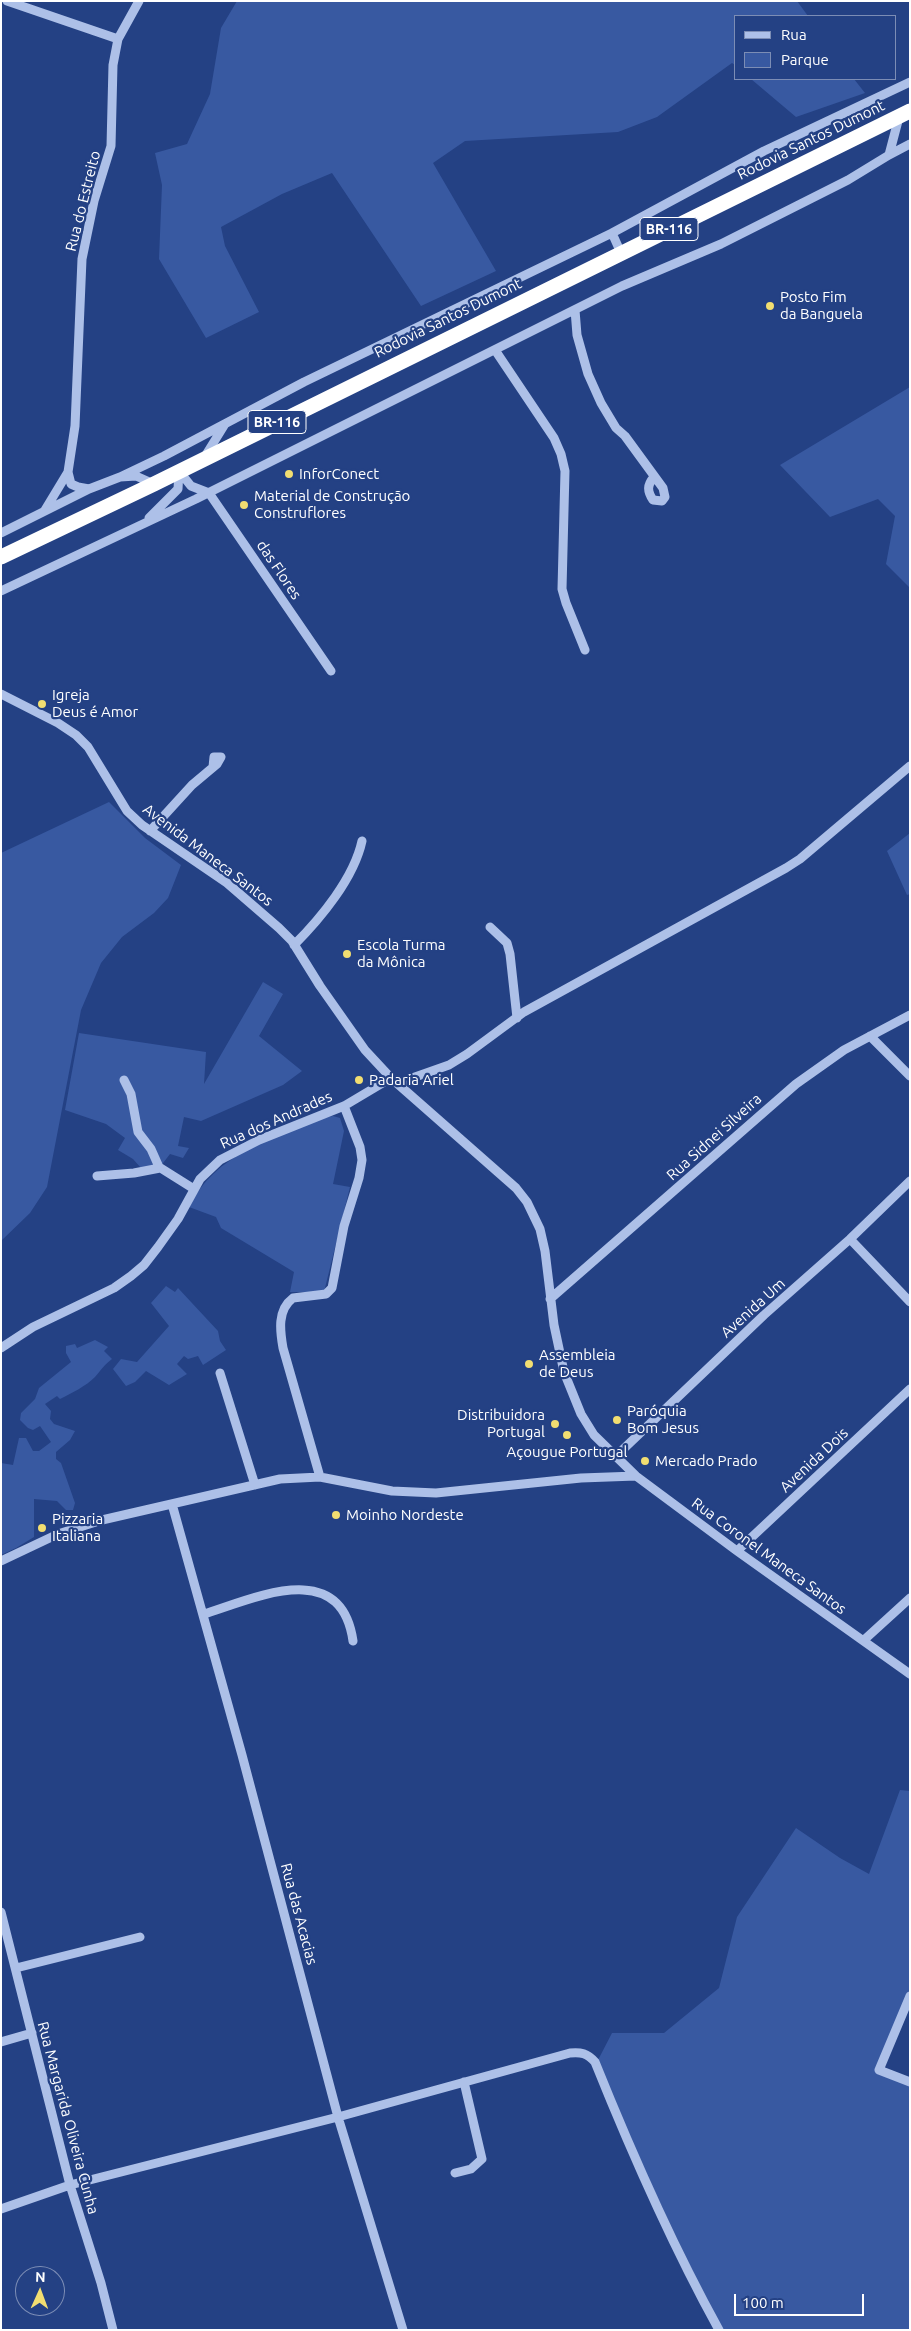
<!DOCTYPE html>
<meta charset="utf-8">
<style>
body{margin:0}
#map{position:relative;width:911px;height:2331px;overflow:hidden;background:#244184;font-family:Ubuntu,sans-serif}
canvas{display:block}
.frame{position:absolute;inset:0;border:2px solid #fff;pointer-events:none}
.legend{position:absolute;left:734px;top:15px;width:162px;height:65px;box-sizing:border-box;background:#244184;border:1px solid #7c8db5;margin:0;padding:6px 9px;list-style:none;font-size:15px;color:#fff}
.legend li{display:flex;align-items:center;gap:10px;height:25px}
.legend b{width:25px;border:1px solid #7c8db5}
.north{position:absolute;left:15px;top:2266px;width:50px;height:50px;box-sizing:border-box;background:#244184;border:1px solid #7c8db5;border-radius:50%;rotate:2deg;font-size:14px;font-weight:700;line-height:20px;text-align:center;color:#fff}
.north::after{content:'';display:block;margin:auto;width:18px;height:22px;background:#f2de71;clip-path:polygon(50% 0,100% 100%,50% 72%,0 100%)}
.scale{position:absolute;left:734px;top:2294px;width:130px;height:22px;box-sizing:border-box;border:2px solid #fff;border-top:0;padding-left:6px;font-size:15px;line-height:18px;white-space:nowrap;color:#fff;-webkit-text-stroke:4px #244184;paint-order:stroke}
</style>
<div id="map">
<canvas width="911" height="2331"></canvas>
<div class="frame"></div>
<ul class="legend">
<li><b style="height:6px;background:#adc0e8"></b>Rua</li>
<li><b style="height:14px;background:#3859a1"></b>Parque</li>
</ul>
<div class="north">N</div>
<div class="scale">100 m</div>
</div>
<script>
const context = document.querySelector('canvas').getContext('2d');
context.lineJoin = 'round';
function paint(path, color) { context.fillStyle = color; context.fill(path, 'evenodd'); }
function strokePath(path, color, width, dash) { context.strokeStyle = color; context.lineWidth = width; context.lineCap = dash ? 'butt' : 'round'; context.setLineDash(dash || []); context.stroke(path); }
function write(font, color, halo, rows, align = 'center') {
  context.font = font + ' Ubuntu,sans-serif'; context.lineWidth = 4.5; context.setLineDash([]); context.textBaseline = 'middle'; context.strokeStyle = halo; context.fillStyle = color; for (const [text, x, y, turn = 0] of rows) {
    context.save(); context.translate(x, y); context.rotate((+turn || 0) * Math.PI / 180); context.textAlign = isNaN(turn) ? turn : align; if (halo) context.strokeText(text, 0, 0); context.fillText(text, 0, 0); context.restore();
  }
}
paint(new Path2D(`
 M 237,1 L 797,1 L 808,16 L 735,16 L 735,65 L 732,63 L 657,117 L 618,132 L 465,141 L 433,163 L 496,271 L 421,306 L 332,173 L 282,194 L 221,227 L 225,246 L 259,312 L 206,338 L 159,259 L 162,185 L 155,153 L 187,144 L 210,94 L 221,28 Z
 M 751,79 L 854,79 L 865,93 L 796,117 Z
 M 910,387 L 910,588 L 886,564 L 895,516 L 878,499 L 830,517 L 780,465 Z
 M 109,802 L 145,838 L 181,865 L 168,898 L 154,913 L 122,937 L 101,963 L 81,1010 L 47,1187 L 30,1213 L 1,1241 L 1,853 Z
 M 910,833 L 910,894 L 907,895 L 887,851 Z
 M 263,982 L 283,994 L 259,1036 L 302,1071 L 283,1085 L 201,1121 L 184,1117 L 178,1146 L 189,1148 L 183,1158 L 170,1154 L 160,1167 L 141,1168 L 133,1159 L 118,1150 L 125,1138 L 106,1124 L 65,1110 L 79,1033 L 206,1052 L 204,1084 Z
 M 333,1116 L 340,1118 L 344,1131 L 333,1184 L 350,1187 L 324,1292 L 290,1292 L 294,1272 L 221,1228 L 216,1217 L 189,1207 C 216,1153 270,1140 323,1118 Z
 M 166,1286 L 175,1292 L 178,1288 L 218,1331 L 220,1341 L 226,1350 L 203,1365 L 198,1356 L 188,1359 L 184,1356 L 177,1364 L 187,1374 L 169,1385 L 146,1371 L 135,1382 L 126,1386 L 113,1369 L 121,1359 L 137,1362 L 169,1326 L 151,1303 Z
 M 95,1340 L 108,1347 L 104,1351 L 112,1359 C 105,1364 101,1370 95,1377 C 86,1386 72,1393 60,1399 L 57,1396 L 45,1404 L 51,1411 L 50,1419 L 54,1424 L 75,1431 L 70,1440 L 56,1452 L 56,1459 L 61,1463 L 75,1503 L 73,1510 L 66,1510 L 57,1501 L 34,1499 L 34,1537 L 16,1548 L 1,1555 L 1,1463 L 13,1465 L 19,1438 L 26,1438 L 33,1451 L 39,1451 L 51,1442 L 40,1426 L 33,1430 L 28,1428 L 20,1420 L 21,1413 L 35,1399 L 39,1388 L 71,1362 L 66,1353 L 66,1346 L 75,1344 L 77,1348 Z
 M 900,1790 L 910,1791 L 910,1988 L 875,2072 L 910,2086 L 910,2330 L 721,2330 L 615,2109 L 597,2062 L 612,2033 L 664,2033 L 719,1988 L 737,1917 L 796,1828 L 840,1858 L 869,1874 Z`), '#3859a1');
strokePath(new Path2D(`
 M 7,1 L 118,39
 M 889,155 L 910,144
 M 621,253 L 612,233 L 764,151 L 910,82
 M 575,310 L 577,335 L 588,374 L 601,403 L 616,428 L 625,436 L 663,488 L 665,497 L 662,501 L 653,500 C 647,491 647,485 654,477
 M 495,350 L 554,438 L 561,454 L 565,471 L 562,589 L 566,603 L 585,650
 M 204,458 L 225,424
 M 179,471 L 191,486 L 209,493 L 331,671
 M 120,477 L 164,456 L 304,382 L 612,233
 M 89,489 L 78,487 L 71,484 L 68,472 L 75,426 L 82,259 L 94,201 L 111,146 L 113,65 L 118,39 L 139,1
 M 45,510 L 68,472
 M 149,518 L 178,489 L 179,471
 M 1,533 L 89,489 L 120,477 L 136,476 L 154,484
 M 1,591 L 196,499 L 622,286 L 721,244 L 848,180 L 889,155 L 899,117
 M 1,694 L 58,723 L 76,735 L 88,747 L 127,811 L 142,825 L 227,883 L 279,928 L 292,941 L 320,986 L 365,1050 L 391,1078 L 516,1188 L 527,1202 L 540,1229 L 545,1251 L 554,1325 L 564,1372 L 581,1414 L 594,1435 L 636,1476 L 737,1551 L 910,1674
 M 150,831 L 192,785 L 217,764 L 221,757 L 214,757 L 213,767
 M 490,927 L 507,943 L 510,954 L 517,1018
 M 294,945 C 321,918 354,878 362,841
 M 870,1036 L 910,1076
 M 124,1080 L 131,1094 L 138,1132 L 151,1149 L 159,1167 L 194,1189
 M 398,1083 L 449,1065 L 467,1054 L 524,1012 L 786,868 L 800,859 L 910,766
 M 97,1176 L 134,1173 L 160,1168
 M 850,1239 L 910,1302
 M 550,1299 L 796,1084 L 844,1050 L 910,1015
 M 1,1348 L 33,1327 L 114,1288 L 131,1276 L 144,1265 L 158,1247 L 178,1219 L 200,1179 L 220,1160 L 259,1140 L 344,1106 L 391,1078
 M 220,1373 L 255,1485
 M 615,1457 L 764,1315 L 850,1239 L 910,1181
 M 320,1477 L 283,1348 C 280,1331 277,1310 293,1298 L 326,1294 L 332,1288 L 344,1226 L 359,1178 L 362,1160 L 360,1147 L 344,1106
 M 172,1504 L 242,1755 L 338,2117 L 403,2330
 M 737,1551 L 910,1389
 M 1,1561 L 58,1534 L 102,1520 L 280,1479 L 320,1477 L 392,1491 L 436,1493 L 581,1478 L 636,1476
 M 204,1614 C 255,1598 341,1557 353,1641
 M 864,1640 L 910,1598
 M 1,1912 L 70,2185 L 101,2283 L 113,2330
 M 16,1968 L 140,1937
 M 910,1996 L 879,2070 L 910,2082
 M 1,2042 L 32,2033
 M 455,2173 L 471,2169 L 482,2159 L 464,2082
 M 1,2209 L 70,2185 L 338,2117 L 570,2053 C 581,2052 587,2053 595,2062 C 632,2154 671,2243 719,2330`), '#adc0e8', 9);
strokePath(new Path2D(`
 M 1,557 L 154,484 L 910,111`), '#fff', 15);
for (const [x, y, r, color] of [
 [770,306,5,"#f2de71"],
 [289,474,5,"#f2de71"],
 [244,505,5,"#f2de71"],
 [42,704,5,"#f2de71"],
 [347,954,5,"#f2de71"],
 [359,1080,5,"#f2de71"],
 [529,1364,5,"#f2de71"],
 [617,1420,5,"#f2de71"],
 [555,1424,5,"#f2de71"],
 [567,1435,5,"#f2de71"],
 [645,1461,5,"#f2de71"],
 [336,1515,5,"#f2de71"],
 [42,1528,5,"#f2de71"]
]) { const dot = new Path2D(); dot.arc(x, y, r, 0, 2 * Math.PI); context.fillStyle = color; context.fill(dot); strokePath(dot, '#244184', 2); }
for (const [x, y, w] of [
 [669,229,58],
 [277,422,58]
]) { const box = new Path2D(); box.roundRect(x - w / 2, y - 11.5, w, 23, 4); context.fillStyle = '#244184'; context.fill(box); strokePath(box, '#fff', 1); }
write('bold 14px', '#fff', null, [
 ["BR-116",669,229],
 ["BR-116",277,422]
]);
write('15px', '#fff', '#244184', [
 ["Rodovia Santos Dumont",811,140,-26],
 ["Rua do Estreito",83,201,-76],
 ["Rodovia Santos Dumont",448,318,-26],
 ["das Flores",279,570,56],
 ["Avenida Maneca Santos",208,855,37],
 ["Rua dos Andrades",276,1120,-24],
 ["Rua Sidnei Silveira",714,1137,-42],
 ["Avenida Um",753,1308,-42],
 ["Avenida Dois",814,1460,-43],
 ["Rua Coronel Maneca Santos",769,1556,36],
 ["Rua das Acacias",299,1914,75],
 ["Rua Margarida Oliveira Cunha",68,2118,75]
]);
write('15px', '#fff', '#244184', [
 ["Posto Fim",780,297],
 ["da Banguela",780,314],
 ["InforConect",299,474],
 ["Material de Construção",254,496],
 ["Construflores",254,513],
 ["Igreja",52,695],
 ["Deus é Amor",52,712],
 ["Escola Turma",357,945],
 ["da Mônica",357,962],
 ["Padaria Ariel",369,1080],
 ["Assembleia",539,1355],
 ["de Deus",539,1372],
 ["Paróquia",627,1411],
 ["Bom Jesus",627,1428],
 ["Distribuidora",545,1415,"right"],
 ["Portugal",545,1432,"right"],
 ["Açougue Portugal",567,1452,"center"],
 ["Mercado Prado",655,1461],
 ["Moinho Nordeste",346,1515],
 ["Pizzaria",52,1519],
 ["Italiana",52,1536]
], 'left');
</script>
